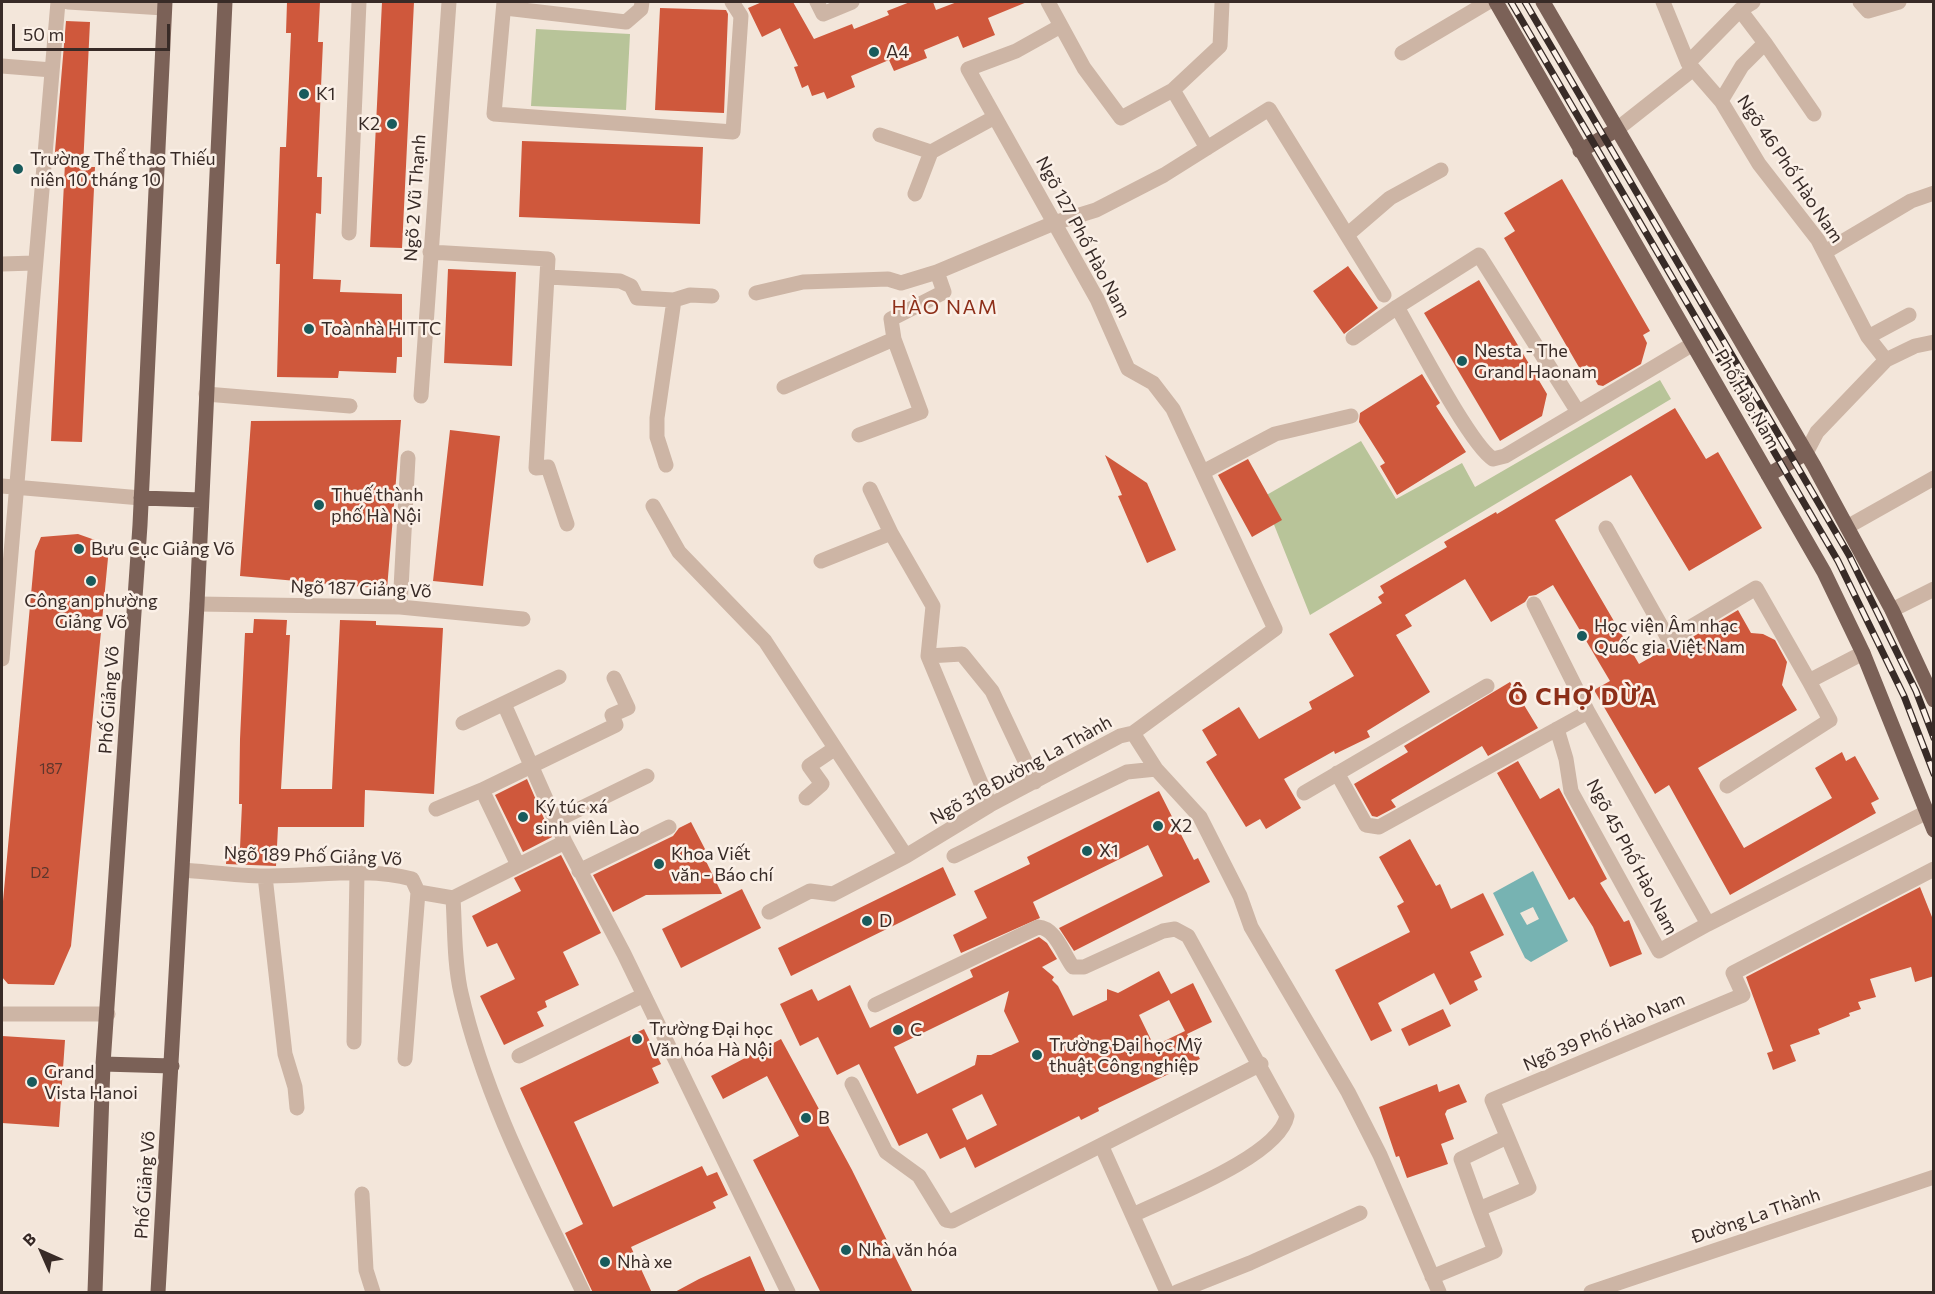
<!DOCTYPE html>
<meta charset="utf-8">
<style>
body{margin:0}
#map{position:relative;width:1935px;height:1294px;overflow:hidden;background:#f3e6da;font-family:Commissioner,sans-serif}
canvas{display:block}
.frame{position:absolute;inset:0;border:3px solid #382b27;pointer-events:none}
.north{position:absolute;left:12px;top:1222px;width:60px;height:60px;-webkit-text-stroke:4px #fbf0e7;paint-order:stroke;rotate:315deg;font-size:16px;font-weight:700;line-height:24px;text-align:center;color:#382b27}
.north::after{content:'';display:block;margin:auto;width:21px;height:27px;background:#382b27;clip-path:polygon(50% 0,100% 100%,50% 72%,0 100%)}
.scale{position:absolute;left:12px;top:24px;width:158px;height:27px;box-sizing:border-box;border:3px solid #382b27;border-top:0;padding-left:8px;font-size:18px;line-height:21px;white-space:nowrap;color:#382b27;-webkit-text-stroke:4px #fbf0e7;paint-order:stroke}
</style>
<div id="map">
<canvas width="1935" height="1294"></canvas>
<div class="frame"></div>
<div class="north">B</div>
<div class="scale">50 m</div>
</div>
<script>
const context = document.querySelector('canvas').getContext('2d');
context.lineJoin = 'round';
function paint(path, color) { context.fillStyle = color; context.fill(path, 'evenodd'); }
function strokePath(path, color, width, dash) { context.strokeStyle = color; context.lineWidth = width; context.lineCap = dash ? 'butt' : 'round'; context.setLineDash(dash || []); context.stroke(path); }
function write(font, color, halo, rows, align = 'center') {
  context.font = font + ' Commissioner,sans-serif'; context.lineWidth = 5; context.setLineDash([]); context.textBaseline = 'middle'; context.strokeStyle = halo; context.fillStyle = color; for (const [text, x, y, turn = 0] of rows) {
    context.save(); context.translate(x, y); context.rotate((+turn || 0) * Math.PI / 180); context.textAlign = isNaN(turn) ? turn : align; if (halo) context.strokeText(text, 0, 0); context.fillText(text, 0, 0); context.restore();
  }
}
paint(new Path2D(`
 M 536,29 L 630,34 L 626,110 L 531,106 Z
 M 1660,380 L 1671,399 L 1310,615 L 1263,497 L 1361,441 L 1396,499 L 1462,463 L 1475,487 Z`), '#b8c499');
paint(new Path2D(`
 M 1533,871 L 1568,941 L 1531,962 L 1525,958 L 1493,893 ZM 1533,907 L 1539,919 L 1527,925 L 1520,913 Z`), '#77b3b2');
paint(new Path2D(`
 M 287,2 L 320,2 L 318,42 L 323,42 L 317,177 L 322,177 L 321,214 L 316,213 L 313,279 L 341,280 L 340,292 L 402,294 L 402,357 L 397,357 L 396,373 L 339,371 L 338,378 L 277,377 L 280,264 L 276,264 L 280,147 L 286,147 L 291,33 L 286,33 Z
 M 382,2 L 414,2 L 402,248 L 370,247 Z
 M 762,2 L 793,2 L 814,39 L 852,24 L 854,29 L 889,15 L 887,11 L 910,2 L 933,2 L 936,10 L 957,2 L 1027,2 L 988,18 L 995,35 L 963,48 L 958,36 L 924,50 L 927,58 L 894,71 L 889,60 L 851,76 L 855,87 L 827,99 L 824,92 L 812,96 L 808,85 L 802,88 L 794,67 L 798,66 L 780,28 L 762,37 L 748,8 Z
 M 660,8 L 726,10 L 728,14 L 724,113 L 655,110 Z
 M 66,21 L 90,22 L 83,167 L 95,167 L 82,442 L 51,441 L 65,163 L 54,163 Z
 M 522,141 L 703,147 L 700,224 L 519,217 Z
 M 1562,179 L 1650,331 L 1643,335 L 1647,343 L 1641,364 L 1603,386 L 1598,385 L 1587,365 L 1580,369 L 1504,238 L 1515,231 L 1504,213 Z
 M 1348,266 L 1378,308 L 1344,334 L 1313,291 Z
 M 448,269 L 516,272 L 512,366 L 444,363 Z
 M 1479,280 L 1547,394 L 1542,416 L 1500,441 L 1424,313 Z
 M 1422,374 L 1440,403 L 1436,406 L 1466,452 L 1397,495 L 1380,466 L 1385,463 L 1359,422 L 1360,413 Z
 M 1675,408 L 1706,459 L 1718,452 L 1762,528 L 1689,571 L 1631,475 L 1555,520 L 1639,664 L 1665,649 L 1674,648 L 1738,610 L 1751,633 L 1763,634 L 1775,640 L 1787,662 L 1782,685 L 1797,710 L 1698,768 L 1744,848 L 1832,798 L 1815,768 L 1842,752 L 1846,761 L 1855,756 L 1879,799 L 1871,803 L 1876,813 L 1730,895 L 1669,785 L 1655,794 L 1594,690 L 1610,681 L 1553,585 L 1536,595 L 1529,596 L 1525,602 L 1491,622 L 1465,579 L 1405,615 L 1412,626 L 1396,635 L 1430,692 L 1367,731 L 1370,737 L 1335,754 L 1334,751 L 1284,779 L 1301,808 L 1266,829 L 1260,819 L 1246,827 L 1206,762 L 1217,755 L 1202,730 L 1239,707 L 1259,739 L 1312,709 L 1309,702 L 1354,676 L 1329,634 L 1382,603 L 1378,597 L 1384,593 L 1380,586 L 1447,547 L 1444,542 L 1496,512 L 1497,514 Z
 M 401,420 L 387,589 L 240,576 L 251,421 Z
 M 450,430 L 500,436 L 483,586 L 433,581 Z
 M 1105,455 L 1147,483 L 1176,550 L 1147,563 L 1118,496 L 1122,495 Z
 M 1248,459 L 1282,520 L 1252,537 L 1218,475 Z
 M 78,534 L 95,540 L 108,558 L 71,946 L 54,985 L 8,984 L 2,977 L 2,912 L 35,551 L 41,537 Z
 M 254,619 L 287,620 L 286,635 L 290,635 L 281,789 L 332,789 L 340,620 L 376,621 L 376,625 L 443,628 L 434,794 L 365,790 L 364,827 L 278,827 L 276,866 L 226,864 L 227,847 L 240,848 L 242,804 L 239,804 L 240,739 L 245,633 L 253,633 Z
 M 1510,682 L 1538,728 L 1488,756 L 1482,746 L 1391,800 L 1396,807 L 1377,817 L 1372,816 L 1354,784 L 1408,752 L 1404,746 Z
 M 1518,761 L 1540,799 L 1559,788 L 1607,879 L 1600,883 L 1624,922 L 1629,920 L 1642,954 L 1610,967 L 1593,927 L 1574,897 L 1569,900 L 1497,773 Z
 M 527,779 L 552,837 L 523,852 L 495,795 Z
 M 1159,791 L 1194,860 L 1198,858 L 1210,882 L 1074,951 L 1059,928 L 1163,876 L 1148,845 L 1033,902 L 1040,918 L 961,953 L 953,935 L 987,918 L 974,891 L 1030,864 L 1027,857 Z
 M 691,822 L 706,851 L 702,853 L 722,894 L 646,895 L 613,912 L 593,875 L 673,836 L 679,828 Z
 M 1410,839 L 1436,886 L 1440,884 L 1451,909 L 1483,893 L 1504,935 L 1470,952 L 1482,977 L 1474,981 L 1478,990 L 1450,1005 L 1434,973 L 1378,1003 L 1392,1031 L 1371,1041 L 1335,970 L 1410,932 L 1397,906 L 1404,902 L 1379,857 Z
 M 561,855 L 601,933 L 563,952 L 579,985 L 545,1001 L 547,1007 L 537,1012 L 544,1026 L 504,1045 L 480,996 L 515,979 L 497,943 L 487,947 L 472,916 L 521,891 L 514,878 Z
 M 943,867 L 956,895 L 791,976 L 778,948 Z
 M 1920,887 L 1934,922 L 1934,976 L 1915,982 L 1911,967 L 1870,979 L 1876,997 L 1858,1002 L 1861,1009 L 1849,1013 L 1850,1016 L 1818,1029 L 1820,1034 L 1790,1045 L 1796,1061 L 1773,1070 L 1767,1053 L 1773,1051 L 1746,977 Z
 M 742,889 L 761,928 L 681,968 L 662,929 Z
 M 1039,937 L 1047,943 L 1057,959 L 1042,967 L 1054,977 L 1052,980 L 1058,986 L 1073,1016 L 1107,1000 L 1107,989 L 1118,993 L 1159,971 L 1171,994 L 1193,983 L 1212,1022 L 1187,1034 L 1200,1059 L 1098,1108 L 1099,1111 L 1081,1120 L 1079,1116 L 975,1168 L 965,1147 L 940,1159 L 927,1133 L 899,1146 L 859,1064 L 837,1075 L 818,1037 L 800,1046 L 780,1004 L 812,989 L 818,1001 L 850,985 L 870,1028 L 973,977 L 970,970 ZM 1009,991 L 1004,1011 L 1019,1042 L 991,1055 L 977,1055 L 975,1065 L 917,1094 L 894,1047 ZM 1169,1000 L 1185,1031 L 1154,1046 L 1139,1015 ZM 982,1094 L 997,1125 L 967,1140 L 952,1109 Z
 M 1443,1009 L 1451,1026 L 1409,1046 L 1401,1029 Z
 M 644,1029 L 661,1064 L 652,1068 L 659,1083 L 574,1122 L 613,1207 L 702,1166 L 707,1176 L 717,1172 L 728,1195 L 713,1202 L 716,1208 L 631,1247 L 652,1293 L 593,1293 L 565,1233 L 583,1224 L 520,1088 Z
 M 2,1036 L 65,1040 L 59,1127 L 2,1123 Z
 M 781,1039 L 852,1170 L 913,1293 L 821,1293 L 753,1160 L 799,1136 L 767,1076 L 723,1099 L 711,1076 Z
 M 1437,1084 L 1439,1092 L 1459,1084 L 1467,1102 L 1447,1110 L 1445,1114 L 1454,1139 L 1441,1144 L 1448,1164 L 1407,1178 L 1399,1156 L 1396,1157 L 1379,1107 Z
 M 750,1256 L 766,1293 L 673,1293 L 699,1279 Z`), '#cf583c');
strokePath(new Path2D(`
 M 68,2 L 164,8
 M 504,2 L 494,114 L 733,132 L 741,16 L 732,2
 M 817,2 L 823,14 L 852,2
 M 1048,2 L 1084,68 L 1121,118 L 1173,90 L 1220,46 L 1222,3
 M 1663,2 L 1688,63 L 1721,101 L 1759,164 L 1818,240 L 1868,337 L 1886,360
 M 1860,2 L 1868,11 L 1899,2
 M 505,8 L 626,22 L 641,9 L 642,2
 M 1765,43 L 1814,114
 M 1402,53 L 1488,2
 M 1688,63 L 1740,10 L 1753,2
 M 2,66 L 52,70
 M 1173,90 L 1207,148
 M 1721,101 L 1742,66 L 1765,43 L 1740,10
 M 1616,130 L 1692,70
 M 880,135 L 931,152 L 995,117
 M 915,194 L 931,152
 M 349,233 L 359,2
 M 1347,235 L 1390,198 L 1441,170
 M 430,252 L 548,259 L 536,468 L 548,467 L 567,524
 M 1825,252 L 1911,201 L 1934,193
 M 2,264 L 34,263
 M 549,277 L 620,281 L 631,286 L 637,298 L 674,300 L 657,418 L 657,437 L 666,465
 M 756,293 L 803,282 L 888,279 L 901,283 L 937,272
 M 674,300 L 690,295 L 712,296
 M 1397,307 L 1479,255 L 1578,412
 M 1868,337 L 1909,315
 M 1353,338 L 1397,307 C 1414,336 1470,445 1493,459 L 1505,456 L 1693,344
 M 784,387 L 894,339 L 891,319 L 944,292 L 937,272 L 1054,223 L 1096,210 L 1164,175 L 1269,109 L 1384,295
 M 206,394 L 350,406
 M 421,396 L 449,2
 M 859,435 L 921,412 L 894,339
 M 1806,453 L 1817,432 L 1886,360 L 1915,346 L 1934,342
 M 1203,472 L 1275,434 L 1351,416
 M 2,486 L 141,498
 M 870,489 L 891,533 L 933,606 L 928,656 L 990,805
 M 653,506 L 679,552 L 765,641 L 906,856
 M 1847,527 L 1934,478
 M 1606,528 L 1669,640 L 1756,588 L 1809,681 L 1863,653
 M 821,561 L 891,533
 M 197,604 L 400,607 L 523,619
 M 1534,604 L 1588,712
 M 400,607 L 408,458
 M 1892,610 L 1934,589
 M 928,656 L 962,654 L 992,691 L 1035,782
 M 2,659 L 58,2
 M 504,704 L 565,842 L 624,954 L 788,1292
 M 463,723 L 559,677
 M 1557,729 L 1566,759 L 1571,791 L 1659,951 L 1708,924
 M 1133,733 L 1156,769 L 1200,817 L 1240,896 L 1251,927 L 1348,1092 L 1380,1155 L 1439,1292
 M 1337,773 L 1366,825 L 1379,827 L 1588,712 L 1708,924 L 1927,812
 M 1727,786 L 1830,720 L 1809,681
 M 1304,793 L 1487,686
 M 806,798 L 822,784 L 809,766 L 834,749
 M 436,809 L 482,790
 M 555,821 L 647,776
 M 954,856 L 1127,772 L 1156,769
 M 518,865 L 482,790 L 616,725 L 612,715 L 628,708 L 614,678
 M 183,870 C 210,872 238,876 265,876 C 314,877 365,866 412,879 L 418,892 L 453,898 L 565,842
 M 579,871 L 669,827
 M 265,876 L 285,1054 L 295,1087 L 297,1108
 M 453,898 C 455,929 454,963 461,993 C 485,1099 537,1196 583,1292
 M 769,912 L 810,891 L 833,894 L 906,856 L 990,805 L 1120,736 L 1133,733 L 1275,629 L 1173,409 L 1153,383 L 1128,369 L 1097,299 L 968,69 L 1016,51 L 1059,27
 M 875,1005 L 1038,927 C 1056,928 1063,954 1073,967 L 1084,967 L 1163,931 L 1175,929 L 1188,936 L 1287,1116 C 1279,1156 1170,1197 1133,1215
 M 2,1014 L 108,1014
 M 354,1042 L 357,873
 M 519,1056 L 644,995
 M 405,1059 L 418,892
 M 852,1084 L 886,1152 L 919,1176 L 946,1220 L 952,1221 L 1261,1064
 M 1102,1147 L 1167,1292
 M 362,1194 L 366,1270 L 373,1292
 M 1479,1209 L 1461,1159 L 1507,1137
 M 1432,1277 L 1495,1251 L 1479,1209 L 1529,1188 L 1492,1100 L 1743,995 L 1733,973 L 1934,869
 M 1177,1292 L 1250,1263 L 1360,1213
 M 1591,1292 L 1934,1177`), '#cdb5a5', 15);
strokePath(new Path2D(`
 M 1496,2 L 1824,572 L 1863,653 L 1934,830
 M 1543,2 L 1814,466 L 1892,610 L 1934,700
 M 1580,151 L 1616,130
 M 1768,475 L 1806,453
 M 141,498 L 201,500
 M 103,1064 L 172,1066
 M 95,1292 L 103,1064 L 140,525 L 165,2
 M 158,1292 L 197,604 L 225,2`), '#7b6157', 15);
const rail = new Path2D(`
 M 1511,2 L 1838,561 L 1904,696 L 1934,774
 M 1525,2 L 1849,555 L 1916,691 L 1934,738`);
strokePath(rail, '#382b27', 7);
strokePath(rail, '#fbf0e7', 4.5, [14]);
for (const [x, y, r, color] of [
 [874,52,6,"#195b5c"],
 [304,94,6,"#195b5c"],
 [392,124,6,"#195b5c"],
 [18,169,6,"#195b5c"],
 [309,329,6,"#195b5c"],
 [1462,361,6,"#195b5c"],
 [319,505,6,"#195b5c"],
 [79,549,6,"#195b5c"],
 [91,581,6,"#195b5c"],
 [1582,636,6,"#195b5c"],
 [523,817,6,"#195b5c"],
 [1158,826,6,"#195b5c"],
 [1087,851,6,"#195b5c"],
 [659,864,6,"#195b5c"],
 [867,921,6,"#195b5c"],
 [898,1030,6,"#195b5c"],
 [637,1039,6,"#195b5c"],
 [1037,1055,6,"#195b5c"],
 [32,1082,6,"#195b5c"],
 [806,1118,6,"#195b5c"],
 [846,1250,6,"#195b5c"],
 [605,1262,6,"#195b5c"]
]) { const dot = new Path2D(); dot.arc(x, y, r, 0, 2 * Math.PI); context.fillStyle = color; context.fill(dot); strokePath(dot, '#fbf0e7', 2); }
write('15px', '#5e362c', null, [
 ["187",51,769],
 ["D2",40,873]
]);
write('18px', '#382b27', '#fbf0e7', [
 ["A4",886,52],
 ["K1",316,94],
 ["K2",380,124,"right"],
 ["Trường Thể thao Thiếu",30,159],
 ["niên 10 tháng 10",30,180],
 ["Toà nhà HITTC",321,329],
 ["Nesta - The",1474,351],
 ["Grand Haonam",1474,372],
 ["Thuế thành",331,495],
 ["phố Hà Nội",331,516],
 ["Bưu Cục Giảng Võ",91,549],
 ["Công an phường",91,601,"center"],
 ["Giảng Võ",91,622,"center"],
 ["Học viện Âm nhạc",1594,626],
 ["Quốc gia Việt Nam",1594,647],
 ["Ký túc xá",535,807],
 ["sinh viên Lào",535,828],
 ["X2",1170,826],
 ["X1",1099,851],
 ["Khoa Viết",671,854],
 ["văn - Báo chí",671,875],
 ["D",879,921],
 ["Trường Đại học",649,1029],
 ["Văn hóa Hà Nội",649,1050],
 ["C",910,1030],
 ["Trường Đại học Mỹ",1049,1045],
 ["thuật Công nghiệp",1049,1066],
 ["Grand",44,1072],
 ["Vista Hanoi",44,1093],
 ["B",818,1118],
 ["Nhà văn hóa",858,1250],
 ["Nhà xe",617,1262]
], 'left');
write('18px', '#382b27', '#fbf0e7', [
 ["Ngõ 46 Phố Hào Nam",1790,169,56],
 ["Ngõ 2 Vũ Thạnh",415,198,-86],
 ["Ngõ 127 Phố Hào Nam",1083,237,62],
 ["Phố Hào Nam",1747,399,60],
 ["Ngõ 187 Giảng Võ",361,589,2],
 ["Phố Giảng Võ",109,700,-86],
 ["Ngõ 318 Đường La Thành",1021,770,-29],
 ["Ngõ 189 Phố Giảng Võ",313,856,2],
 ["Ngõ 45 Phố Hào Nam",1632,857,62],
 ["Ngõ 39 Phố Hào Nam",1604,1032,-23],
 ["Phố Giảng Võ",145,1185,-86],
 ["Đường La Thành",1756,1216,-19]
]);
context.letterSpacing = '1.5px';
write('20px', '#8d2f19', '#fbf0e7', [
 ["HÀO NAM",945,307]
]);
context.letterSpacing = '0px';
context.letterSpacing = '1.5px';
write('bold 24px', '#8d2f19', '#fbf0e7', [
 ["Ô CHỢ DỪA",1583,697]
]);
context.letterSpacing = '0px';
</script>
